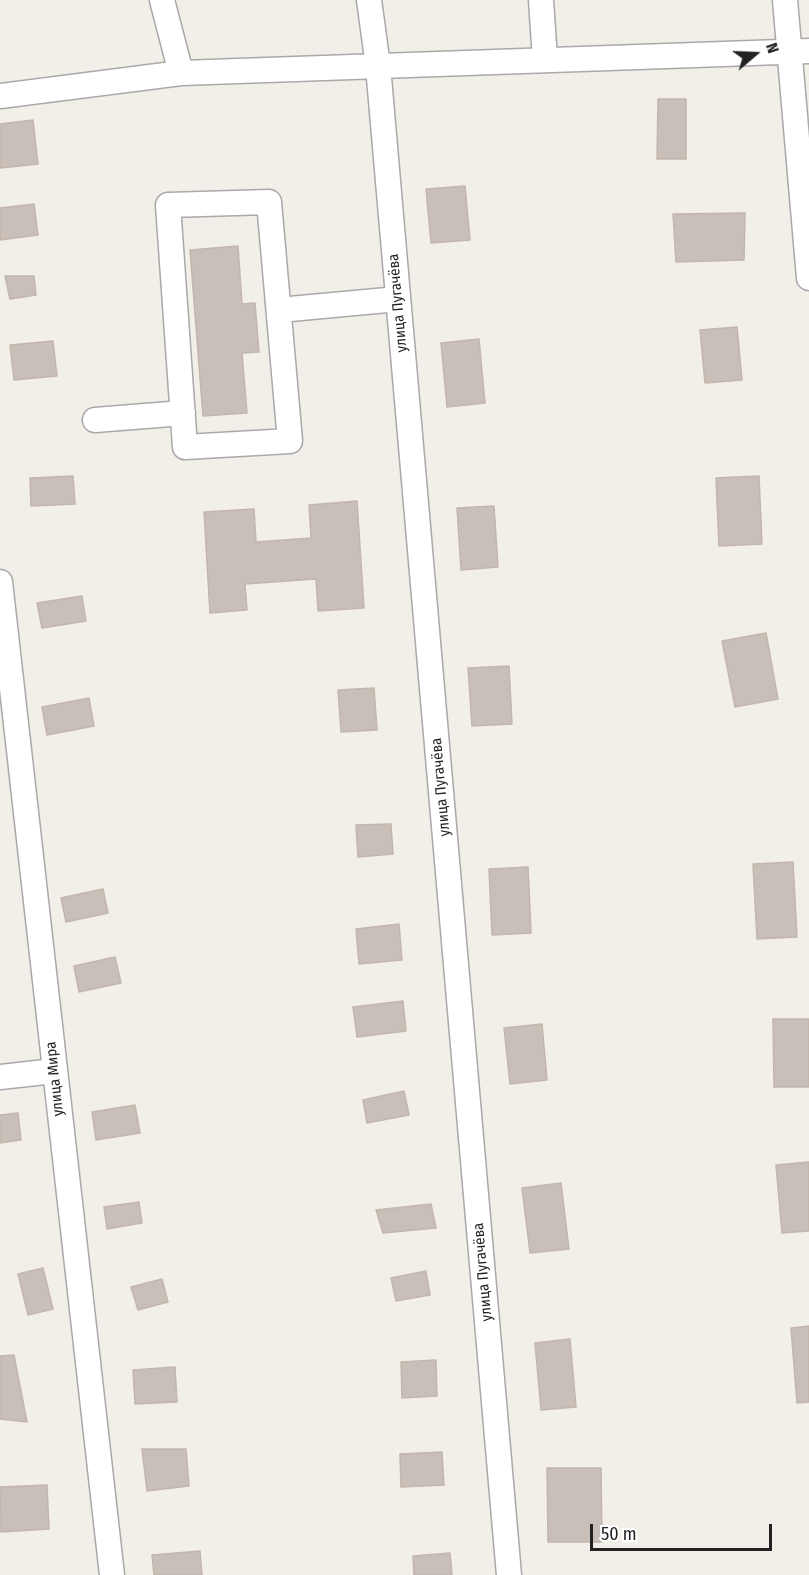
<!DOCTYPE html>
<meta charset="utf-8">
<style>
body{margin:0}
#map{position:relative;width:809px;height:1575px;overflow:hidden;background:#f2efe9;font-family:"Fira Sans Condensed",sans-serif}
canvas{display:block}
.north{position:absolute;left:725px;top:24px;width:60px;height:60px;-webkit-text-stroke:4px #fff;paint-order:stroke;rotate:71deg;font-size:16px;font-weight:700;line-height:24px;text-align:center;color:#222}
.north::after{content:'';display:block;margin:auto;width:21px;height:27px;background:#222;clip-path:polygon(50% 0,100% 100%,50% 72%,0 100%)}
.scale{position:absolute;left:590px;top:1524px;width:182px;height:27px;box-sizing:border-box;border:3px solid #222;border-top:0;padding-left:8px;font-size:18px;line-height:21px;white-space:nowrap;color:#222;-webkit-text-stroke:4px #fff;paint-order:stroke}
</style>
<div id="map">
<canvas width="809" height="1575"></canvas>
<div class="north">N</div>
<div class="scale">50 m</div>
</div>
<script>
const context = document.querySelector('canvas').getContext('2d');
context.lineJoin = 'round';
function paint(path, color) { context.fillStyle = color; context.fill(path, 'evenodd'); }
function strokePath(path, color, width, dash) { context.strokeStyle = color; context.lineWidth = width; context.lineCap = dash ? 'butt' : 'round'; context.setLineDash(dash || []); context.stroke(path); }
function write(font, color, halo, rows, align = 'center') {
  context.font = font + ' "Fira Sans Condensed",sans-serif'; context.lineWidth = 6; context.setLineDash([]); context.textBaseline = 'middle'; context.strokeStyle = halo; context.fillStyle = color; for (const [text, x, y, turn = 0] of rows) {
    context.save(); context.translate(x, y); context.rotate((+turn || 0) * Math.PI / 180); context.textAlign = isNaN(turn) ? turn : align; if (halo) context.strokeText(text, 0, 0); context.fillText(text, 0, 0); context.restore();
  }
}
const building = new Path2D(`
 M 658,99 L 686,99 L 686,159 L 657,159 Z
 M 33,120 L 38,164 L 0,168 L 0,124 Z
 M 465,186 L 470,240 L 431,243 L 426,189 Z
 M 34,204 L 38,235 L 0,240 L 0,208 Z
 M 745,213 L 744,260 L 676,262 L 673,214 Z
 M 238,246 L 242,304 L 255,303 L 259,352 L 242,353 L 247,413 L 203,416 L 190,250 Z
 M 5,276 L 34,276 L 36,295 L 10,299 Z
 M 737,327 L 742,380 L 705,383 L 700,330 Z
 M 479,339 L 485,403 L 447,407 L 441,343 Z
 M 53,341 L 57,376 L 14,380 L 10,345 Z
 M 73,476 L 75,504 L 31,506 L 30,478 Z
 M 759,476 L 762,544 L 719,546 L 716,478 Z
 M 357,501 L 364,608 L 318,611 L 316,579 L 245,584 L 247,610 L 210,613 L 204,512 L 254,509 L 256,542 L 311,538 L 309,505 Z
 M 494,506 L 498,567 L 461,570 L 457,508 Z
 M 82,596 L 86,621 L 42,628 L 37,603 Z
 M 766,633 L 778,699 L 735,707 L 722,641 Z
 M 509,666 L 512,724 L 472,726 L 468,668 Z
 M 374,688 L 377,730 L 341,732 L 338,690 Z
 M 89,698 L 94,726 L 47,735 L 42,707 Z
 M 391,824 L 393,854 L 358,857 L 356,825 Z
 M 793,862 L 797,937 L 757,939 L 753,864 Z
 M 528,867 L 531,933 L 492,935 L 489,869 Z
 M 103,889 L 108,913 L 66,922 L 61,898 Z
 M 399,924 L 402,960 L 359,964 L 356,929 Z
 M 115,957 L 121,983 L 79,992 L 74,966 Z
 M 403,1001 L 406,1031 L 357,1037 L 353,1007 Z
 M 773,1019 L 809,1019 L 809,1087 L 774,1087 Z
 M 542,1024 L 547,1080 L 510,1084 L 504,1028 Z
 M 404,1091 L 409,1115 L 367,1123 L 363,1100 Z
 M 135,1105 L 140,1133 L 96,1140 L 92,1112 Z
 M 18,1113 L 21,1140 L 0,1143 L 0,1115 Z
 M 809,1162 L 809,1231 L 782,1233 L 776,1165 Z
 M 561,1183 L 569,1249 L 530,1253 L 522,1188 Z
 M 139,1202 L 142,1223 L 107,1229 L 104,1207 Z
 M 431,1204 L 436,1228 L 383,1233 L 376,1210 Z
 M 43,1268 L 53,1309 L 28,1315 L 18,1274 Z
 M 426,1271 L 430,1295 L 396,1301 L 391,1278 Z
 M 162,1279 L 168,1302 L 138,1310 L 131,1287 Z
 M 809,1326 L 809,1402 L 797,1403 L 791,1328 Z
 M 570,1339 L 576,1407 L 541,1410 L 535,1343 Z
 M 14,1355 L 27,1422 L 0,1419 L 0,1356 Z
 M 436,1360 L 437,1396 L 402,1398 L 401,1362 Z
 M 175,1367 L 177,1402 L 135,1404 L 133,1370 Z
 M 142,1449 L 186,1449 L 189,1486 L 147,1491 Z
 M 442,1452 L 444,1485 L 401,1487 L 400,1454 Z
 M 547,1468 L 601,1468 L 602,1542 L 548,1542 Z
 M 47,1485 L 49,1529 L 1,1532 L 0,1487 Z
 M 200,1551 L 202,1575 L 154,1575 L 152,1555 Z
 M 450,1553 L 452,1575 L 414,1575 L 413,1556 Z`);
paint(building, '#c7bfb8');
strokePath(building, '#c4b6ab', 1.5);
const minor = new Path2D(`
 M 162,0 L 181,73
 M 369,0 L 378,66 L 509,1575
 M 541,0 L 545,60
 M 785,0 L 809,278
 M 0,96 L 181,73 L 809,51
 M 269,202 L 290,441 L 185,447 L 168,205 Z
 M 279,310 L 398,299
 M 95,420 L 183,413
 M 0,582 L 112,1575
 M 0,1077 L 54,1071`);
strokePath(minor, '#a9a9a9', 27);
strokePath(minor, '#fff', 24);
write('15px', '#222', '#fff', [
 ["улица Пугачёва",398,303,-95],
 ["улица Пугачёва",441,787,-95],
 ["улица Мира",55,1079,-96],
 ["улица Пугачёва",483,1272,-95]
]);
</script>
